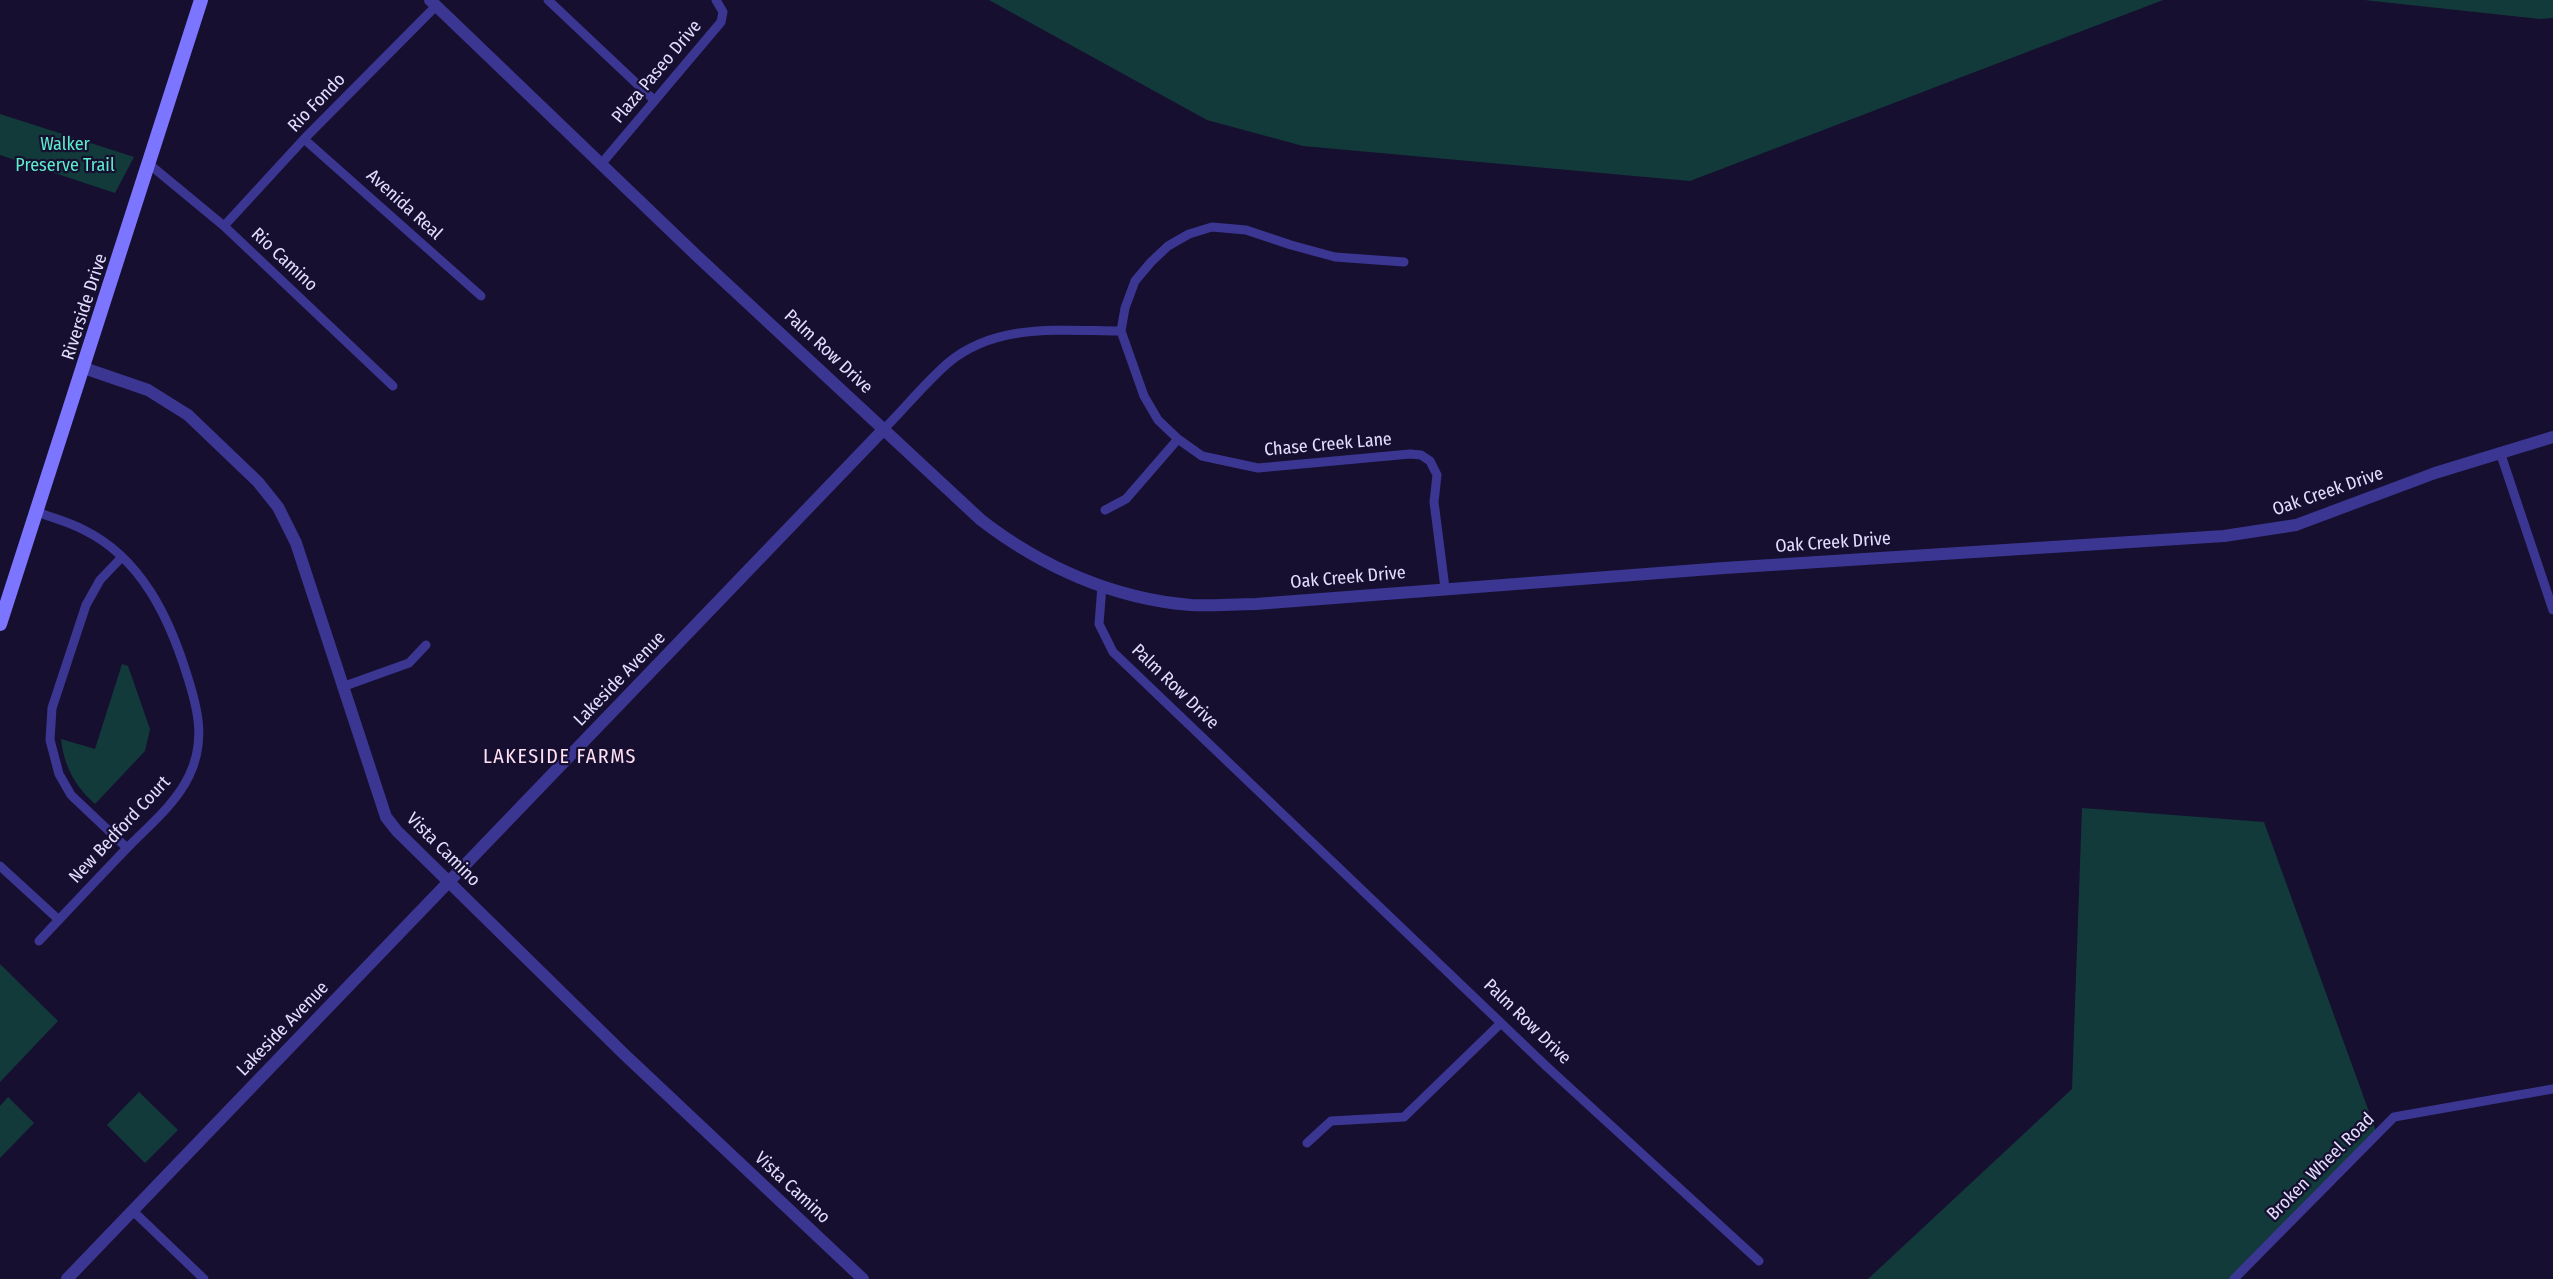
<!DOCTYPE html>
<style>
body{margin:0}
canvas{display:block;background:#160f30}
</style>
<canvas width="2553" height="1279"></canvas>
<script>
const context = document.querySelector('canvas').getContext('2d');
context.lineJoin = 'round';
function paint(path, color) { context.fillStyle = color; context.fill(path, 'evenodd'); }
function strokePath(path, color, width, dash) { context.strokeStyle = color; context.lineWidth = width; context.lineCap = dash ? 'butt' : 'round'; context.setLineDash(dash || []); context.stroke(path); }
function write(font, color, halo, rows, align = 'center') {
  context.font = font + ' "Fira Sans Condensed",sans-serif'; context.lineWidth = 4.5; context.setLineDash([]); context.textBaseline = 'middle'; context.strokeStyle = halo; context.fillStyle = color; for (const [text, x, y, turn = 0] of rows) {
    context.save(); context.translate(x, y); context.rotate((+turn || 0) * Math.PI / 180); context.textAlign = isNaN(turn) ? turn : align; if (halo) context.strokeText(text, 0, 0); context.fillText(text, 0, 0); context.restore();
  }
}
paint(new Path2D(`
 M 989,0 L 2163,0 L 1690,181 L 1303,146 L 1207,120 Z
 M 2364,0 L 2553,0 L 2553,18 L 2540,19 Z
 M 0,114 L 134,157 L 115,193 L 0,155 Z
 M 122,664 L 128,666 L 150,729 L 145,751 L 95,804 C 75,786 64,766 61,739 L 95,749 Z
 M 2082,808 L 2264,822 L 2377,1134 L 2240,1279 L 1868,1279 L 2072,1089 Z
 M 0,964 L 58,1021 L 0,1082 Z
 M 139,1092 L 178,1130 L 145,1163 L 107,1125 Z
 M 8,1097 L 34,1123 L 0,1158 L 0,1106 Z`), '#123a3a');
strokePath(new Path2D(`
 M 548,0 L 654,100
 M 304,139 L 481,296
 M 602,163 L 721,22 L 723,12 L 716,0
 M 149,164 L 224,226 L 393,386
 M 224,226 L 304,139 L 436,6
 M 1404,262 L 1335,257 L 1291,245 L 1246,230 L 1212,227 L 1189,234 L 1168,246 L 1151,262 L 1135,281 L 1125,308 L 1121,331 L 1144,396 L 1158,420 L 1178,439 L 1202,456 L 1258,468 L 1410,454 L 1421,455 L 1430,461 L 1437,475 L 1434,502 L 1445,588
 M 884,429 C 905,408 925,383 948,363 C 997,322 1062,331 1121,331
 M 2500,452 L 2553,610
 M 1105,510 L 1126,499 L 1178,439
 M 37,512 C 53,518 69,522 84,530 C 141,558 169,617 187,675 C 198,709 206,741 189,776 C 176,803 151,824 130,845 C 99,877 69,909 39,941
 M 121,558 L 100,580 L 86,605 L 52,708 L 50,740 L 59,774 L 71,795 L 127,848
 M 1102,586 L 1099,624 L 1113,652 L 1546,1066 L 1759,1261
 M 342,687 L 409,663 L 426,645
 M 0,866 L 59,920
 M 1307,1143 L 1331,1121 L 1404,1117 L 1501,1023
 M 133,1211 L 204,1279
 M 2234,1279 L 2394,1117 L 2553,1089`), '#3c3693', 9);
strokePath(new Path2D(`
 M 430,0 L 697,256 L 981,520 C 1042,567 1114,599 1191,605 C 1212,606 1234,604 1256,604 L 1724,568 L 2224,536 L 2296,525 L 2435,473 L 2553,437
 M 84,368 L 148,390 L 188,415 L 258,482 L 278,507 L 296,543 L 386,817 L 397,831 L 624,1054 L 863,1279
 M 67,1279 L 884,429`), '#3c3693', 12);
strokePath(new Path2D(`
 M 0,624 L 201,0`), '#7c75ff', 14);
write('18px', '#e3deff', '#160f30', [
 ["Plaza Paseo Drive",657,72,-50],
 ["Rio Fondo",317,103,-46],
 ["Avenida Real",404,205,42],
 ["Rio Camino",284,260,43],
 ["Riverside Drive",85,307,-72],
 ["Palm Row Drive",828,352,43],
 ["Chase Creek Lane",1328,445,-5],
 ["Oak Creek Drive",2328,492,-19],
 ["Oak Creek Drive",1833,543,-4],
 ["Oak Creek Drive",1348,578,-5],
 ["Lakeside Avenue",620,679,-46],
 ["Palm Row Drive",1175,687,44],
 ["New Bedford Court",120,830,-47],
 ["Vista Camino",443,850,45],
 ["Palm Row Drive",1527,1022,44],
 ["Lakeside Avenue",283,1029,-46],
 ["Broken Wheel Road",2321,1167,-45],
 ["Vista Camino",792,1188,43]
]);
write('18px', '#5deccc', '#160f30', [
 ["Walker",65,145],
 ["Preserve Trail",65,166]
]);
context.letterSpacing = '1.5px';
write('20px', '#ffe0f3', '#160f30', [
 ["LAKESIDE FARMS",560,757]
]);
context.letterSpacing = '0px';
</script>
